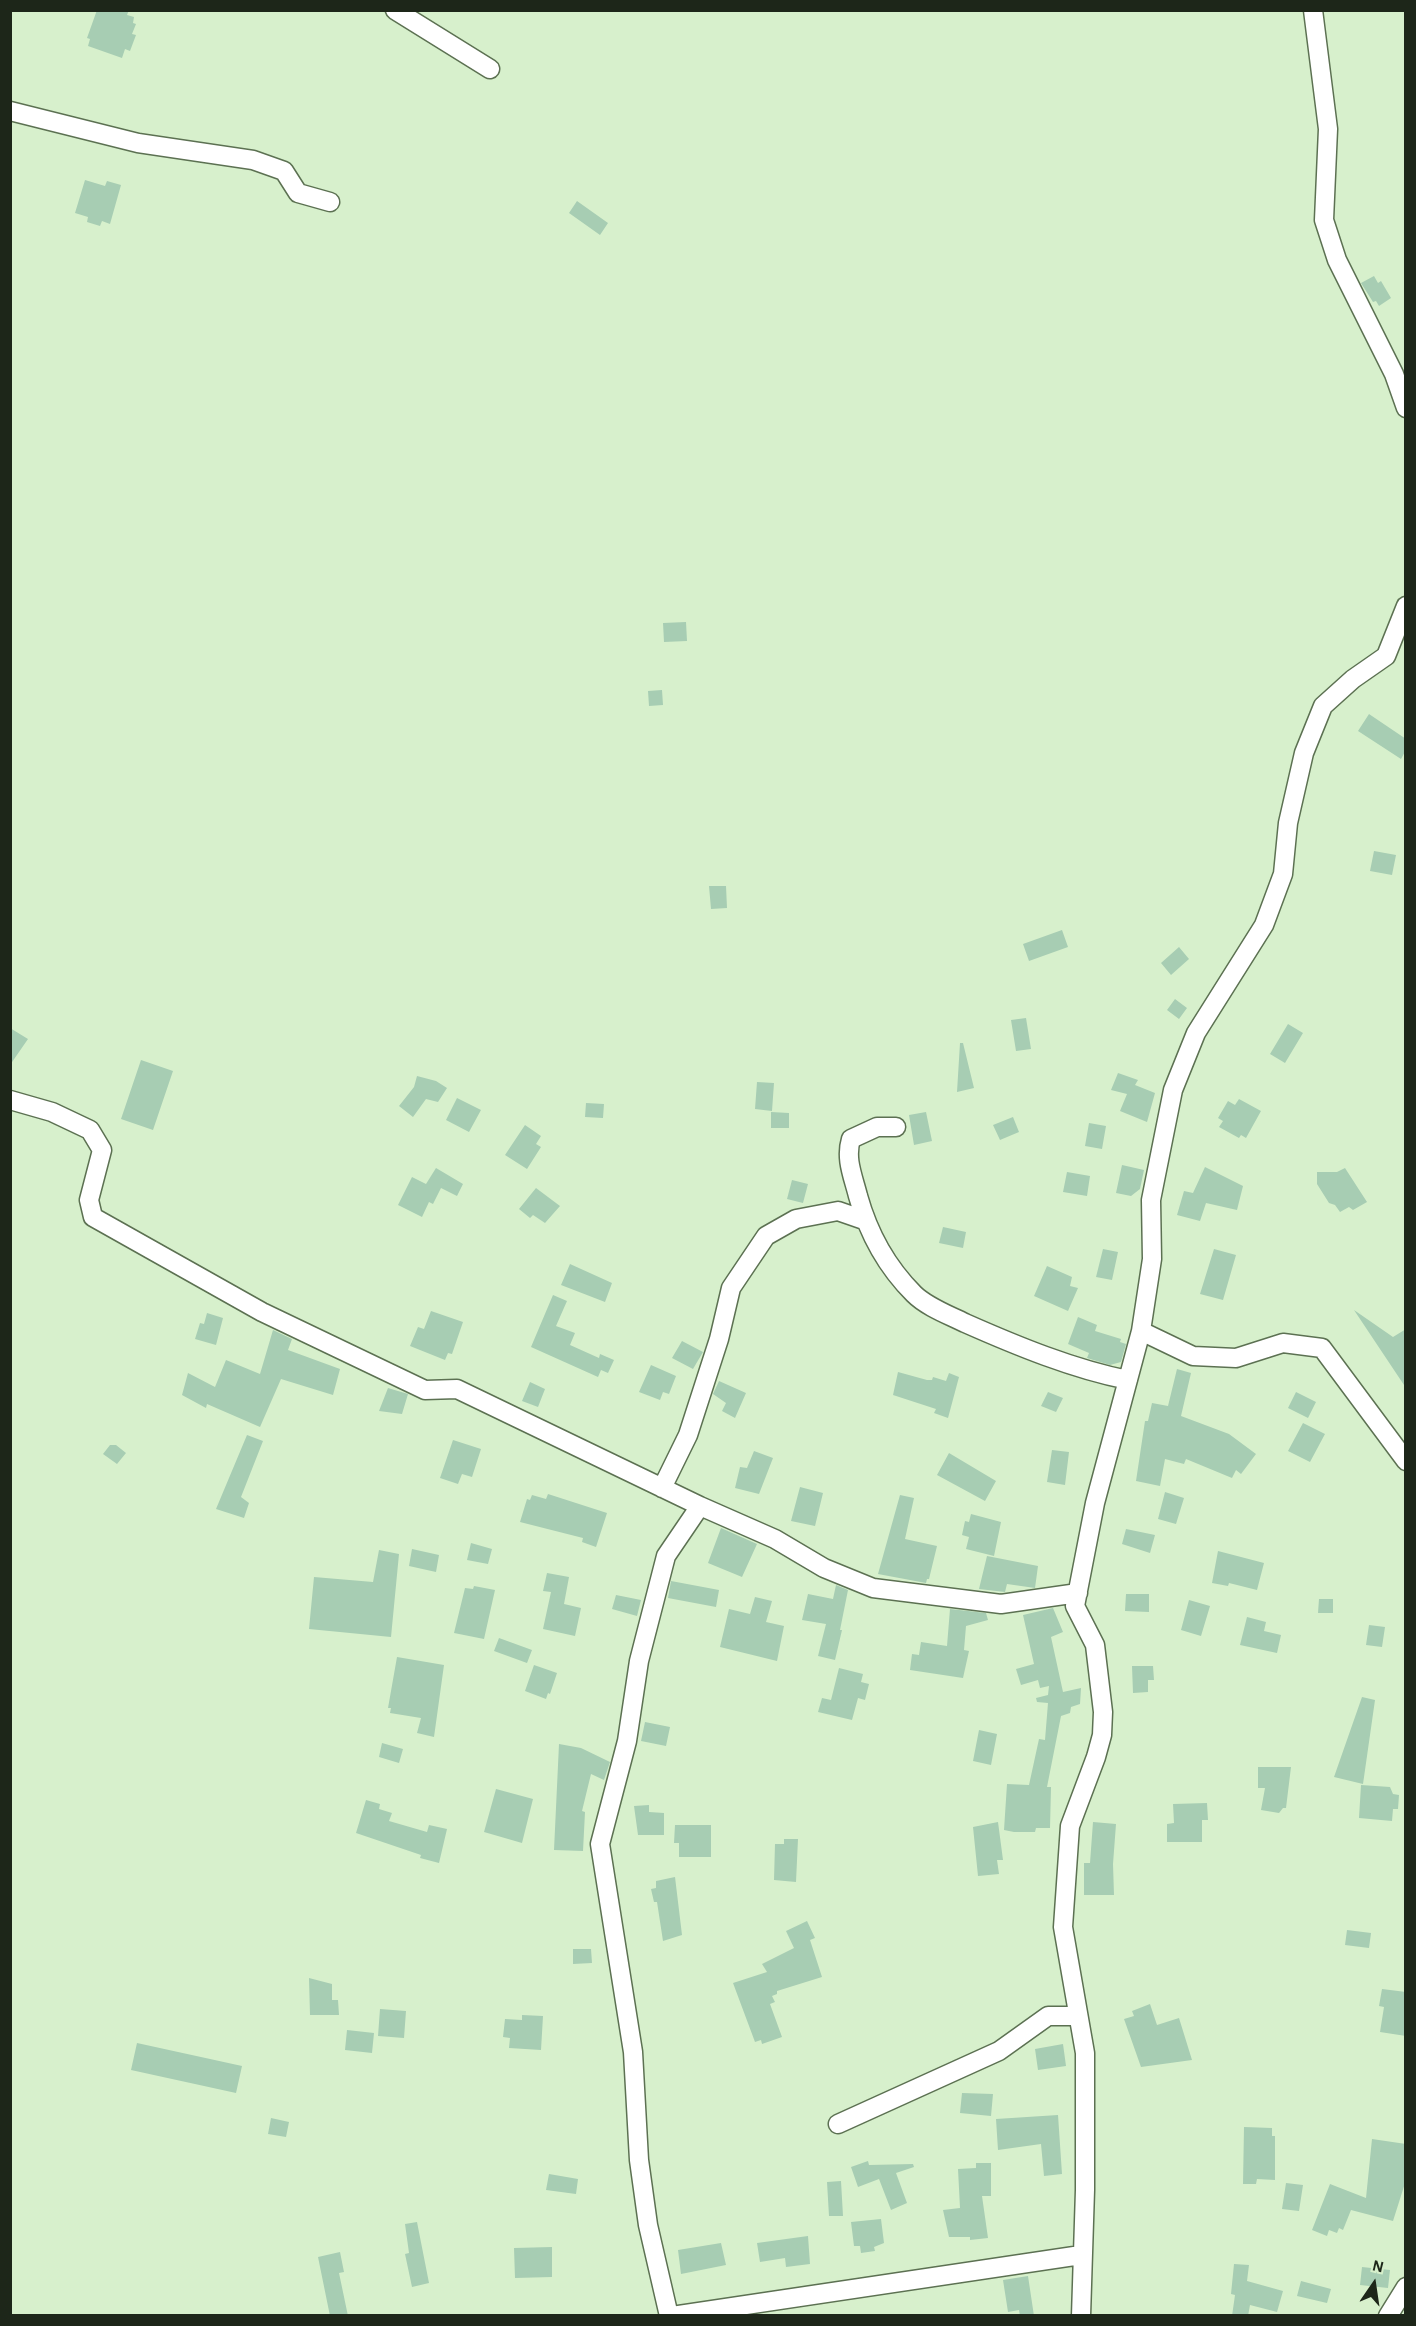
<!DOCTYPE html>
<style>
body{margin:0}
#map{position:relative;width:1416px;height:2326px;overflow:hidden;background:#d7f0cc;font-family:"Alegreya Sans",sans-serif}
canvas{display:block}
.frame{position:absolute;inset:0;border:12px solid #1d2619;pointer-events:none}
.north{position:absolute;left:1344px;top:2254px;width:60px;height:60px;-webkit-text-stroke:4px #d7f0cc;paint-order:stroke;rotate:13deg;font-size:16px;font-weight:700;line-height:24px;text-align:center;color:#1d2619}
.north::after{content:'';display:block;margin:auto;width:21px;height:27px;background:#1d2619;clip-path:polygon(50% 0,100% 100%,50% 72%,0 100%)}
</style>
<div id="map">
<canvas width="1416" height="2326"></canvas>
<div class="frame"></div>
<div class="north">N</div>
</div>
<script>
const context = document.querySelector('canvas').getContext('2d');
context.lineJoin = 'round';
function paint(path, color) { context.fillStyle = color; context.fill(path, 'evenodd'); }
function strokePath(path, color, width, dash) { context.strokeStyle = color; context.lineWidth = width; context.lineCap = dash ? 'butt' : 'round'; context.setLineDash(dash || []); context.stroke(path); }
paint(new Path2D(`
 M 97,10 L 129,10 L 127,15 L 134,17 L 133,23 L 136,24 L 132,34 L 136,35 L 130,51 L 125,49 L 122,58 L 88,46 L 90,39 L 87,38 Z
 M 85,180 L 105,186 L 107,181 L 121,185 L 110,224 L 102,221 L 100,226 L 87,222 L 88,217 L 75,213 Z
 M 577,201 L 608,223 L 600,235 L 569,213 Z
 M 1374,276 L 1378,283 L 1381,281 L 1391,298 L 1379,306 L 1376,301 L 1373,302 L 1361,283 Z
 M 686,622 L 687,641 L 664,642 L 663,623 Z
 M 662,690 L 663,705 L 649,706 L 648,691 Z
 M 1369,714 L 1406,739 L 1406,750 L 1401,759 L 1358,731 Z
 M 1374,851 L 1396,855 L 1392,875 L 1370,871 Z
 M 709,886 L 726,886 L 727,908 L 711,909 Z
 M 1062,930 L 1068,947 L 1029,961 L 1023,944 Z
 M 1179,947 L 1189,959 L 1171,975 L 1161,963 Z
 M 1175,999 L 1187,1008 L 1179,1019 L 1167,1010 Z
 M 1026,1018 L 1031,1049 L 1016,1051 L 1011,1020 Z
 M 1288,1024 L 1303,1033 L 1285,1063 L 1270,1054 Z
 M 10,1028 L 28,1039 L 10,1065 Z
 M 960,1043 L 963,1043 L 974,1088 L 957,1092 Z
 M 141,1060 L 173,1071 L 153,1130 L 121,1119 Z
 M 1118,1073 L 1138,1080 L 1135,1085 L 1155,1093 L 1147,1122 L 1120,1111 L 1127,1094 L 1111,1090 Z
 M 417,1076 L 436,1081 L 447,1088 L 438,1102 L 426,1099 L 413,1117 L 399,1106 L 414,1087 Z
 M 757,1082 L 774,1083 L 772,1111 L 755,1109 Z
 M 457,1098 L 481,1110 L 469,1132 L 446,1120 Z
 M 1239,1099 L 1261,1111 L 1246,1138 L 1241,1135 L 1239,1138 L 1219,1127 L 1223,1121 L 1218,1118 L 1228,1101 L 1235,1105 Z
 M 586,1103 L 604,1104 L 603,1118 L 585,1117 Z
 M 771,1112 L 789,1113 L 789,1128 L 771,1128 Z
 M 926,1112 L 932,1141 L 914,1145 L 909,1115 Z
 M 1013,1117 L 1019,1132 L 1000,1140 L 993,1125 Z
 M 1089,1123 L 1106,1126 L 1102,1149 L 1085,1146 Z
 M 525,1125 L 541,1136 L 536,1144 L 541,1147 L 527,1169 L 505,1155 Z
 M 1122,1165 L 1144,1170 L 1140,1189 L 1131,1196 L 1116,1193 Z
 M 1205,1167 L 1243,1186 L 1237,1210 L 1206,1203 L 1200,1221 L 1177,1215 L 1184,1191 L 1193,1193 Z
 M 436,1168 L 463,1184 L 457,1196 L 441,1188 L 433,1204 L 429,1202 L 422,1217 L 398,1205 L 412,1177 L 426,1184 Z
 M 1345,1168 L 1367,1202 L 1353,1210 L 1349,1207 L 1340,1212 L 1335,1205 L 1329,1203 L 1317,1184 L 1317,1172 L 1337,1172 Z
 M 1067,1172 L 1090,1176 L 1087,1196 L 1063,1192 Z
 M 792,1180 L 808,1184 L 803,1203 L 787,1199 Z
 M 536,1188 L 560,1206 L 545,1223 L 533,1215 L 530,1218 L 519,1209 Z
 M 943,1227 L 966,1232 L 963,1248 L 939,1243 Z
 M 1103,1249 L 1118,1252 L 1112,1280 L 1096,1277 Z
 M 1214,1249 L 1236,1255 L 1223,1300 L 1200,1294 Z
 M 570,1264 L 612,1283 L 605,1302 L 561,1285 Z
 M 1047,1266 L 1072,1277 L 1070,1286 L 1078,1288 L 1068,1311 L 1034,1296 Z
 M 553,1295 L 567,1301 L 556,1326 L 575,1333 L 570,1345 L 599,1358 L 600,1354 L 614,1360 L 608,1373 L 601,1370 L 598,1377 L 531,1347 Z
 M 1354,1310 L 1393,1337 L 1406,1329 L 1406,1388 Z
 M 431,1311 L 463,1322 L 452,1354 L 448,1353 L 445,1360 L 410,1346 L 418,1327 L 424,1329 Z
 M 207,1313 L 223,1318 L 216,1345 L 195,1339 L 200,1323 L 204,1324 Z
 M 1078,1317 L 1097,1325 L 1095,1331 L 1121,1339 L 1120,1342 L 1126,1344 L 1121,1362 L 1110,1365 L 1087,1358 L 1089,1353 L 1068,1344 Z
 M 273,1330 L 292,1339 L 288,1350 L 340,1369 L 333,1395 L 281,1379 L 260,1427 L 207,1404 L 206,1408 L 182,1395 L 188,1373 L 215,1387 L 226,1360 L 260,1374 Z
 M 682,1341 L 703,1352 L 693,1369 L 672,1358 Z
 M 651,1365 L 676,1376 L 669,1394 L 663,1392 L 660,1400 L 639,1392 Z
 M 1177,1369 L 1191,1373 L 1181,1416 L 1229,1434 L 1256,1454 L 1241,1474 L 1236,1470 L 1232,1478 L 1186,1459 L 1184,1464 L 1165,1459 L 1160,1486 L 1136,1481 L 1145,1421 L 1148,1421 L 1152,1403 L 1168,1406 Z
 M 898,1372 L 927,1380 L 932,1380 L 933,1377 L 946,1381 L 949,1373 L 959,1377 L 948,1418 L 934,1413 L 936,1409 L 893,1395 Z
 M 719,1381 L 746,1393 L 735,1418 L 722,1411 L 726,1403 L 713,1394 Z
 M 530,1382 L 545,1389 L 538,1407 L 522,1401 Z
 M 388,1388 L 408,1394 L 402,1414 L 379,1411 Z
 M 1048,1392 L 1063,1398 L 1056,1412 L 1041,1406 Z
 M 1296,1392 L 1316,1402 L 1308,1418 L 1288,1408 Z
 M 1303,1423 L 1325,1434 L 1310,1462 L 1288,1451 Z
 M 247,1435 L 263,1441 L 241,1497 L 249,1503 L 244,1518 L 216,1509 Z
 M 453,1440 L 481,1449 L 472,1477 L 462,1474 L 458,1484 L 440,1478 Z
 M 110,1445 L 116,1445 L 126,1453 L 117,1464 L 103,1454 Z
 M 1052,1450 L 1069,1452 L 1065,1485 L 1047,1482 Z
 M 754,1451 L 773,1458 L 759,1494 L 735,1488 L 740,1467 L 747,1468 Z
 M 949,1453 L 996,1481 L 985,1501 L 937,1475 Z
 M 800,1487 L 823,1493 L 815,1526 L 791,1521 Z
 M 1165,1492 L 1184,1498 L 1176,1524 L 1158,1519 Z
 M 548,1494 L 607,1513 L 596,1547 L 582,1542 L 583,1538 L 520,1522 L 527,1499 L 530,1500 L 532,1495 L 546,1499 Z
 M 900,1495 L 914,1498 L 905,1539 L 937,1546 L 929,1579 L 927,1579 L 926,1583 L 878,1574 Z
 M 971,1514 L 1001,1522 L 994,1556 L 966,1549 L 969,1537 L 962,1535 L 965,1521 L 969,1522 Z
 M 721,1528 L 757,1544 L 742,1577 L 708,1563 Z
 M 1126,1529 L 1155,1535 L 1150,1553 L 1122,1544 Z
 M 471,1543 L 492,1549 L 488,1564 L 467,1560 Z
 M 412,1549 L 439,1555 L 436,1572 L 409,1566 Z
 M 379,1550 L 399,1554 L 391,1637 L 309,1629 L 314,1577 L 373,1582 Z
 M 1218,1551 L 1264,1563 L 1257,1590 L 1229,1583 L 1228,1586 L 1212,1583 Z
 M 987,1556 L 1038,1566 L 1035,1588 L 1007,1584 L 1005,1592 L 979,1589 Z
 M 547,1573 L 569,1577 L 564,1604 L 581,1608 L 575,1636 L 543,1629 L 551,1592 L 543,1591 Z
 M 671,1581 L 719,1590 L 716,1607 L 668,1598 Z
 M 836,1585 L 848,1590 L 840,1630 L 842,1630 L 835,1660 L 818,1656 L 826,1624 L 802,1620 L 808,1594 L 833,1599 Z
 M 474,1586 L 495,1590 L 484,1639 L 454,1633 L 465,1588 L 473,1589 Z
 M 1126,1594 L 1149,1594 L 1149,1612 L 1125,1611 Z
 M 616,1595 L 641,1600 L 637,1616 L 612,1609 Z
 M 755,1597 L 772,1601 L 766,1622 L 784,1626 L 777,1661 L 720,1647 L 729,1609 L 750,1614 Z
 M 1319,1599 L 1333,1599 L 1333,1613 L 1318,1613 Z
 M 1189,1600 L 1210,1606 L 1201,1636 L 1181,1630 Z
 M 1053,1608 L 1063,1632 L 1051,1637 L 1063,1692 L 1081,1688 L 1080,1704 L 1071,1707 L 1070,1713 L 1061,1716 L 1047,1787 L 1051,1787 L 1050,1828 L 1036,1828 L 1035,1832 L 1014,1832 L 1004,1830 L 1007,1784 L 1029,1785 L 1039,1739 L 1045,1740 L 1048,1703 L 1037,1702 L 1036,1698 L 1048,1695 L 1049,1686 L 1040,1688 L 1038,1680 L 1021,1685 L 1016,1669 L 1034,1664 L 1023,1615 Z
 M 950,1609 L 986,1613 L 988,1620 L 966,1626 L 964,1650 L 969,1651 L 963,1678 L 910,1670 L 912,1654 L 919,1655 L 921,1642 L 947,1646 Z
 M 1247,1617 L 1266,1622 L 1264,1631 L 1281,1635 L 1277,1653 L 1240,1645 Z
 M 1369,1625 L 1385,1627 L 1382,1647 L 1366,1645 Z
 M 499,1638 L 532,1650 L 527,1663 L 494,1651 Z
 M 397,1657 L 444,1665 L 434,1737 L 417,1733 L 421,1718 L 390,1713 L 391,1708 L 388,1708 Z
 M 534,1665 L 557,1673 L 550,1694 L 548,1693 L 546,1699 L 525,1691 Z
 M 1132,1666 L 1153,1666 L 1154,1680 L 1148,1680 L 1148,1692 L 1133,1693 Z
 M 839,1668 L 863,1674 L 861,1682 L 869,1684 L 865,1700 L 858,1698 L 852,1720 L 818,1712 L 822,1698 L 831,1700 Z
 M 1362,1697 L 1375,1700 L 1363,1784 L 1334,1777 Z
 M 645,1722 L 670,1727 L 666,1746 L 641,1741 Z
 M 979,1730 L 997,1734 L 991,1765 L 973,1761 Z
 M 382,1743 L 403,1749 L 399,1763 L 379,1757 Z
 M 559,1744 L 581,1748 L 610,1762 L 604,1780 L 591,1774 L 582,1811 L 585,1812 L 583,1851 L 554,1850 Z
 M 1258,1767 L 1291,1767 L 1286,1808 L 1283,1808 L 1279,1813 L 1261,1810 L 1265,1788 L 1258,1788 Z
 M 1361,1785 L 1390,1787 L 1393,1794 L 1399,1795 L 1398,1809 L 1393,1809 L 1392,1821 L 1359,1818 Z
 M 496,1789 L 533,1799 L 522,1843 L 484,1832 Z
 M 366,1800 L 380,1804 L 379,1809 L 392,1813 L 389,1821 L 427,1832 L 429,1825 L 447,1829 L 439,1863 L 420,1858 L 421,1855 L 356,1833 Z
 M 1207,1803 L 1208,1820 L 1202,1820 L 1202,1842 L 1167,1842 L 1167,1824 L 1174,1823 L 1173,1804 Z
 M 649,1805 L 649,1812 L 664,1813 L 664,1835 L 638,1835 L 634,1806 Z
 M 998,1822 L 1003,1860 L 997,1860 L 999,1874 L 978,1876 L 973,1827 Z
 M 1093,1822 L 1116,1824 L 1113,1864 L 1114,1895 L 1084,1895 L 1084,1863 L 1090,1863 Z
 M 675,1825 L 711,1825 L 711,1857 L 679,1857 L 679,1843 L 674,1843 Z
 M 784,1839 L 798,1839 L 796,1882 L 774,1880 L 775,1844 L 784,1844 Z
 M 675,1877 L 682,1935 L 663,1941 L 657,1902 L 654,1902 L 651,1889 L 656,1888 L 656,1881 Z
 M 807,1921 L 815,1938 L 810,1940 L 822,1977 L 777,1991 L 777,1994 L 772,1996 L 775,2002 L 770,2004 L 782,2037 L 762,2044 L 761,2040 L 755,2042 L 733,1983 L 767,1972 L 762,1964 L 794,1948 L 786,1931 Z
 M 1347,1930 L 1371,1933 L 1369,1948 L 1345,1945 Z
 M 573,1949 L 591,1949 L 592,1963 L 573,1964 Z
 M 309,1978 L 332,1984 L 332,2000 L 338,2000 L 339,2015 L 310,2015 Z
 M 1382,1989 L 1406,1992 L 1406,2036 L 1380,2032 L 1384,2007 L 1379,2006 Z
 M 1150,2004 L 1157,2025 L 1179,2018 L 1192,2060 L 1141,2067 L 1124,2019 L 1134,2016 L 1132,2011 Z
 M 380,2009 L 406,2011 L 404,2038 L 378,2036 Z
 M 522,2015 L 543,2016 L 541,2050 L 509,2048 L 510,2038 L 503,2037 L 505,2019 L 522,2020 Z
 M 347,2030 L 374,2033 L 372,2053 L 345,2050 Z
 M 137,2043 L 242,2066 L 236,2093 L 131,2070 Z
 M 1063,2044 L 1066,2066 L 1038,2070 L 1035,2049 Z
 M 962,2093 L 993,2094 L 991,2116 L 960,2113 Z
 M 1058,2115 L 1062,2174 L 1044,2176 L 1041,2144 L 998,2150 L 996,2119 Z
 M 271,2118 L 289,2122 L 286,2137 L 268,2134 Z
 M 1244,2127 L 1272,2128 L 1272,2136 L 1275,2136 L 1275,2180 L 1257,2179 L 1256,2184 L 1243,2184 Z
 M 1372,2139 L 1406,2144 L 1406,2180 L 1393,2221 L 1351,2210 L 1343,2230 L 1339,2228 L 1337,2233 L 1329,2230 L 1327,2236 L 1312,2230 L 1330,2184 L 1366,2198 Z
 M 868,2161 L 869,2165 L 913,2164 L 914,2167 L 896,2173 L 907,2203 L 891,2210 L 879,2179 L 858,2187 L 851,2167 Z
 M 976,2163 L 991,2163 L 991,2196 L 982,2196 L 988,2238 L 970,2240 L 970,2237 L 949,2237 L 943,2210 L 960,2208 L 958,2169 L 976,2168 Z
 M 549,2174 L 578,2179 L 576,2194 L 546,2190 Z
 M 841,2181 L 843,2216 L 829,2216 L 827,2182 Z
 M 1286,2183 L 1303,2185 L 1299,2211 L 1282,2209 Z
 M 881,2219 L 884,2243 L 874,2247 L 875,2251 L 861,2253 L 860,2246 L 854,2246 L 851,2222 Z
 M 417,2222 L 429,2283 L 412,2287 L 405,2254 L 409,2253 L 405,2224 Z
 M 808,2236 L 810,2264 L 786,2267 L 785,2258 L 760,2262 L 757,2243 Z
 M 721,2243 L 726,2265 L 681,2274 L 678,2250 Z
 M 552,2247 L 552,2277 L 515,2278 L 514,2248 Z
 M 340,2252 L 344,2272 L 339,2273 L 348,2316 L 330,2316 L 318,2257 Z
 M 1234,2264 L 1249,2265 L 1247,2281 L 1283,2291 L 1277,2312 L 1250,2305 L 1248,2316 L 1232,2316 L 1235,2295 L 1231,2294 Z
 M 1362,2267 L 1390,2270 L 1388,2288 L 1360,2285 Z
 M 1028,2276 L 1034,2316 L 1020,2316 L 1019,2310 L 1008,2312 L 1003,2280 Z
 M 1301,2281 L 1331,2289 L 1327,2303 L 1297,2296 Z`), '#a7cdb3');
const street = new Path2D(`
 M 395,10 L 490,69
 M 1313,10 L 1328,129 L 1324,220 L 1337,260 L 1394,374 L 1406,408
 M 10,111 L 138,143 L 253,160 L 284,171 L 298,193 L 330,202
 M 10,1100 L 52,1112 L 90,1130 L 102,1150 L 89,1200 L 93,1217 L 262,1312 L 425,1390 L 457,1389 L 700,1506 L 775,1539 L 824,1568 L 873,1588 L 1001,1604 L 1078,1593
 M 896,1127 L 877,1127 L 851,1139 C 845,1159 853,1176 858,1196 C 868,1232 887,1267 914,1294 C 927,1307 949,1315 965,1323 C 1017,1346 1073,1369 1128,1380
 M 1141,1331 L 1193,1356 L 1236,1358 L 1283,1343 L 1322,1348 L 1406,1461
 M 662,1488 L 688,1435 L 719,1339 L 731,1288 L 766,1236 L 796,1219 L 838,1211 L 864,1220
 M 838,2124 L 999,2051 L 1048,2016 L 1078,2016
 M 669,2316 L 648,2225 L 639,2160 L 633,2052 L 600,1844 L 627,1741 L 639,1661 L 666,1556 L 700,1506
 M 672,2316 L 1081,2255
 M 1081,2316 L 1085,2190 L 1085,2053 L 1063,1927 L 1070,1826 L 1096,1757 L 1102,1735 L 1103,1712 L 1095,1645 L 1075,1606 L 1095,1503 L 1141,1331 L 1152,1259 L 1151,1200 L 1173,1090 L 1196,1033 L 1264,925 L 1283,874 L 1288,823 L 1304,753 L 1323,706 L 1353,679 L 1386,656 L 1406,606
 M 1388,2316 L 1406,2287`);
strokePath(street, '#5c7152', 21);
strokePath(street, '#fff', 18);
</script>
